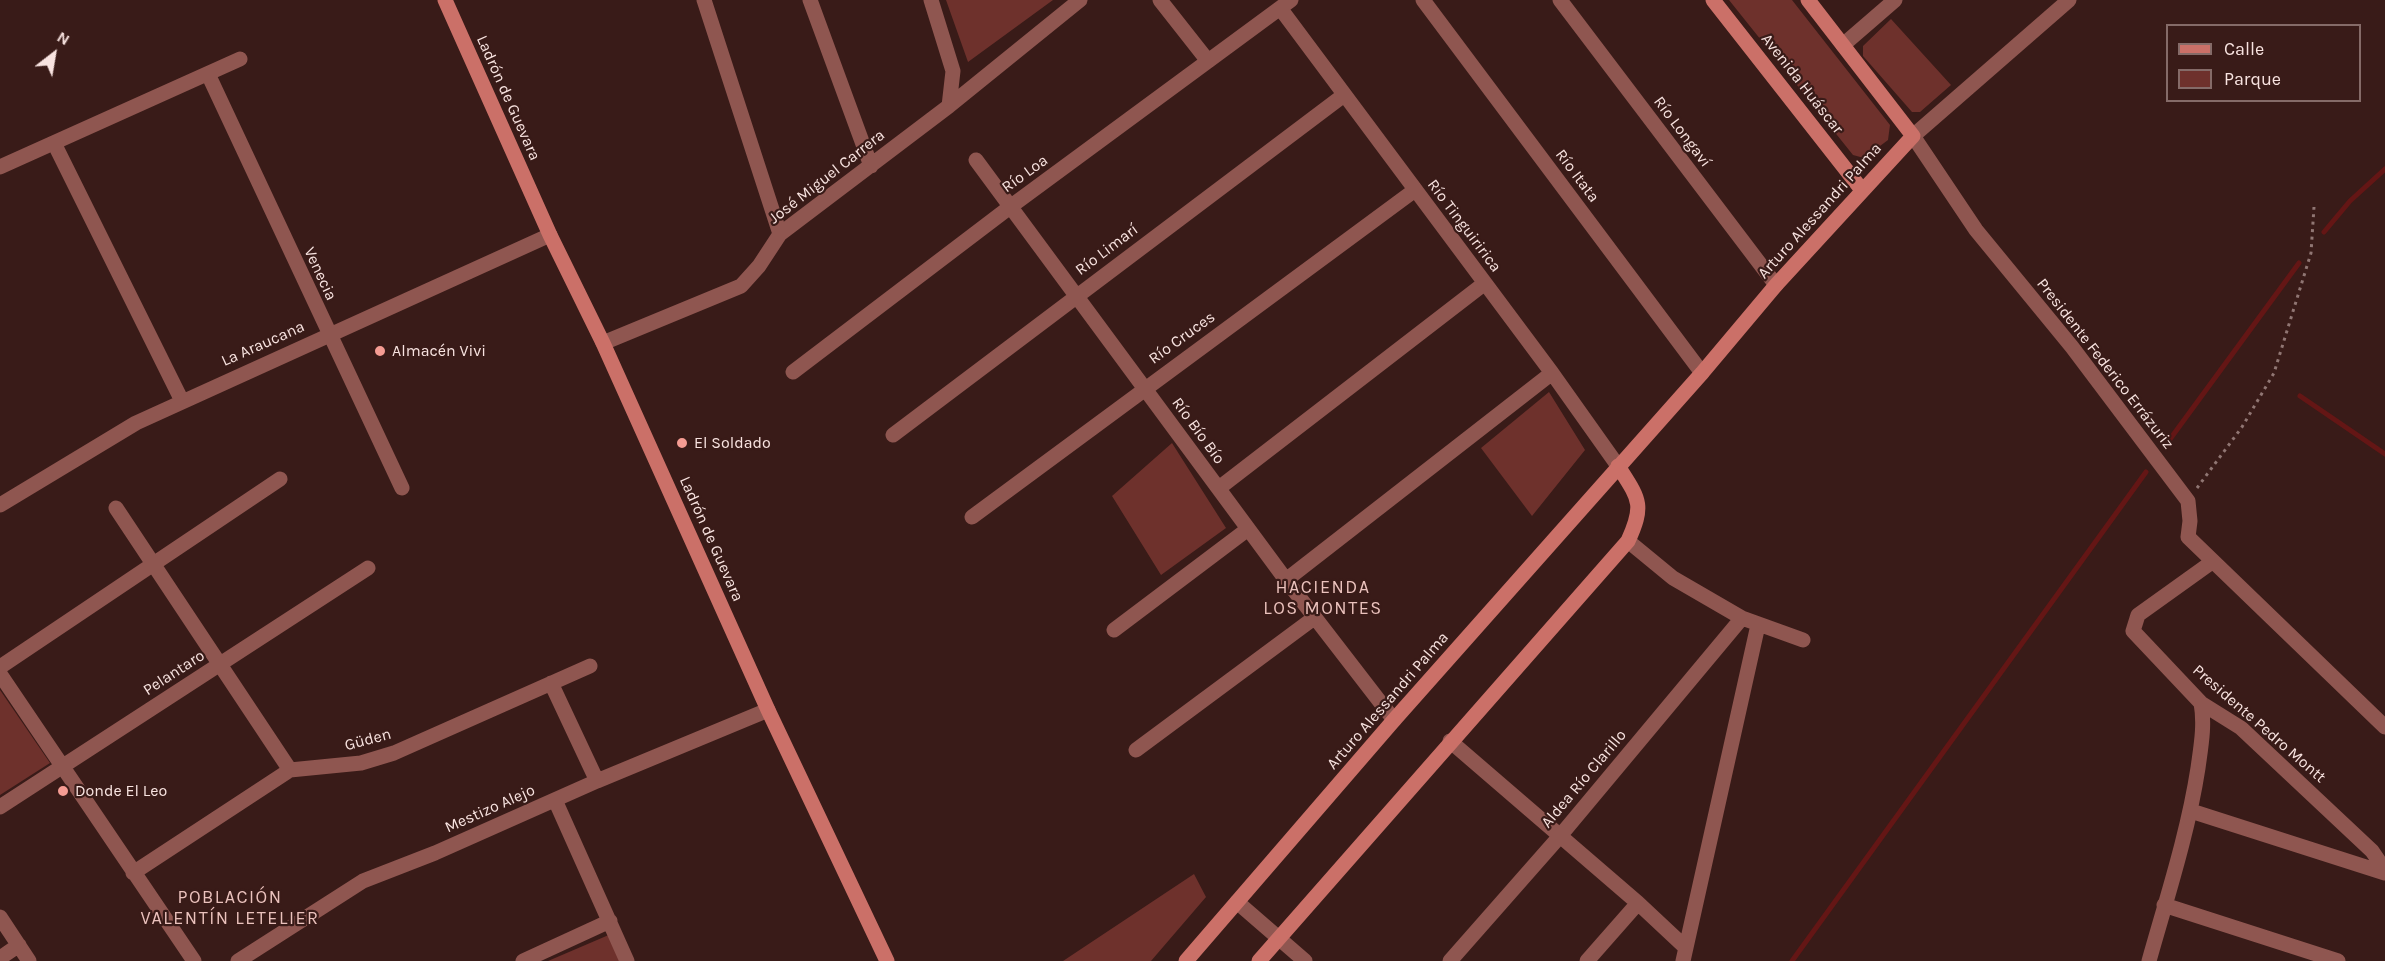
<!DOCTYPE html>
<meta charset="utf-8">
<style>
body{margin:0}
#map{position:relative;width:2385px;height:961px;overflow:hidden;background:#391b18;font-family:Karla,sans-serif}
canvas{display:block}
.legend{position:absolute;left:2166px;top:24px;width:195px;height:78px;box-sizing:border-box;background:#391b18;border:2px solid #856b68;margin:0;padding:8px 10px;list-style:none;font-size:18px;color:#f8e3e0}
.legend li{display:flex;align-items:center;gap:12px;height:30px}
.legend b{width:30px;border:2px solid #856b68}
.north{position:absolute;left:24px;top:24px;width:60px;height:60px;-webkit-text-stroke:4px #391b18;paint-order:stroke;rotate:31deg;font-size:16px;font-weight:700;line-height:24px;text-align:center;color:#f8e3e0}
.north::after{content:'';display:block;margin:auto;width:21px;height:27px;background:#f8e3e0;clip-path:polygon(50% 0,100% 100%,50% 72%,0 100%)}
</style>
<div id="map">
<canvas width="2385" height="961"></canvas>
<ul class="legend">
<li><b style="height:8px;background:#cb7068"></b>Calle</li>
<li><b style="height:16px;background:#6e312c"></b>Parque</li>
</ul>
<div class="north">N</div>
</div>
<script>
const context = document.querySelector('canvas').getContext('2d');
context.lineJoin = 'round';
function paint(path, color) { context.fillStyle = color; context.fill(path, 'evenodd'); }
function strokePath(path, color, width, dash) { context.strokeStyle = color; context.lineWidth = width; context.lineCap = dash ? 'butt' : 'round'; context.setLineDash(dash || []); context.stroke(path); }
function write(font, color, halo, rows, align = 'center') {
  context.font = font + ' Karla,sans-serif'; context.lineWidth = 4.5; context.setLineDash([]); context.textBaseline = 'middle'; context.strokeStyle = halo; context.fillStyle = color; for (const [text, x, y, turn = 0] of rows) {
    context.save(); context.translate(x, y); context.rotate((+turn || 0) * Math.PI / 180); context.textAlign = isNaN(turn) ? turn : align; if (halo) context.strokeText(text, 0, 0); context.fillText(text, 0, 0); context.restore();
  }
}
paint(new Path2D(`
 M 946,0 L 1053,0 L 968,62 Z
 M 1729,0 L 1792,0 L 1890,125 L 1888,140 L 1864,158 L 1853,155 Z
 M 1891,19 L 1951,85 L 1920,112 L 1912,112 L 1863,56 L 1863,46 Z
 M 1549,392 L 1585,450 L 1532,516 L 1481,448 Z
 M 1172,443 L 1226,528 L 1161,575 L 1112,496 Z
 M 0,690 L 50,763 L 0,795 Z
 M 1194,874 L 1206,897 L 1151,961 L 1063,961 Z
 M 611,934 L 622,961 L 548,961 Z`), '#6e312c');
strokePath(new Path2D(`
 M 2324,232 L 2350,201 L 2385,169
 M 2300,396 L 2385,454
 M 2165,446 L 2299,263
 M 1792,961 L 2146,472`), '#641615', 5);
strokePath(new Path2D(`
 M 2197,488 L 2242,427 L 2274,373 L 2311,253 L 2314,207`), '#907673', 3, [3, 4.5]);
strokePath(new Path2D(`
 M 704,0 L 780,234
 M 810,0 L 871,166
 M 1160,0 L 1208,61
 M 1423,0 L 1702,373
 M 1560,0 L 1776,285
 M 2069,0 L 1913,136 L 1976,230 L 2072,347 L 2188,501 L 2190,521 L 2188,537 L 2385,727
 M 1280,8 L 1552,373 L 1618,466
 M 1843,45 L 1895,0
 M 208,74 L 402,488
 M 949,106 L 1080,0
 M 54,143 L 182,401
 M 976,160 L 1286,580 L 1394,720
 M 0,167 L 240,59
 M 603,343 L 741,286 L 759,266 L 780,234 L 949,106 L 953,71 L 931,0
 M 793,372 L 1010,207 L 1291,0
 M 893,435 L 1344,95
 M 1219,488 L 1485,283
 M 0,505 L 136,423 L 550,235
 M 116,508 L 290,770
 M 972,517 L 1415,190
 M 1628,541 L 1673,578 L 1742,618 L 1803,640
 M 2212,562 L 2138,615 L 2133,631 L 2201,703 L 2241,728 L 2372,851 L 2385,870
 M 1286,580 L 1552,373
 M 1114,630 L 1248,529
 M 0,667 L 280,479
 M 0,674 L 194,961
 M 551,683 L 597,781
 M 1450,741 L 1638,903 L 1685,947
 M 1136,750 L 1314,618
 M 555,800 L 627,961
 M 0,807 L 368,568
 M 2191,811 L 2385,873
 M 133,873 L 290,770 L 361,763 L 394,753 L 590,666
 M 1237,902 L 1305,961
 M 2164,905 L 2338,961
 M 0,917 L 29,961
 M 0,958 L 19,945
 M 238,961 L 363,881 L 435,853 L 597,781 L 768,710
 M 523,961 L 610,921
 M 1450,961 L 1560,836 L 1742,618
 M 1587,961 L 1638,903
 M 1683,961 L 1758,625
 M 2149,961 C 2167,897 2188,833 2198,768 C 2201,746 2205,725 2201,703`), '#8f5650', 15);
strokePath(new Path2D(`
 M 445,0 L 550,235 L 603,343 L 768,710 L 887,961
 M 1713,0 L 1862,190
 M 1186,961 L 1394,720 L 1702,373 L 1776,285 L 1913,136 L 1808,0
 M 1259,961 L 1628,541 C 1645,504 1639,499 1618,466`), '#cb7068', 15);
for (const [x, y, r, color] of [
 [380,351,6,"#f59c93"],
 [682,443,6,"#f59c93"],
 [63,791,6,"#f59c93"]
]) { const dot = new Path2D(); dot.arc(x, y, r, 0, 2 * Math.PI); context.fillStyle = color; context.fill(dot); strokePath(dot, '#391b18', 2); }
write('16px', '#f8e3e0', '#391b18', [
 ["Avenida Huáscar",1802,84,52],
 ["Ladrón de Guevara",508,98,66],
 ["Río Longaví",1682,132,53],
 ["Río Loa",1025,174,-36],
 ["Río Itata",1577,176,53],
 ["José Miguel Carrera",827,177,-38],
 ["Arturo Alessandri Palma",1820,211,-48],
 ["Río Tinguiririca",1464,226,53],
 ["Río Limarí",1107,250,-37],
 ["Venecia",320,274,65],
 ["Río Cruces",1182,338,-36],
 ["La Araucana",263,344,-24],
 ["Presidente Federico Errázuriz",2105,364,52],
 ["Río Bío Bío",1198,431,54],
 ["Ladrón de Guevara",711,539,66],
 ["Pelantaro",174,673,-33],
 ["Arturo Alessandri Palma",1388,701,-49],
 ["Presidente Pedro Montt",2259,724,41],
 ["Güden",368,740,-15],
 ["Aldea Río Clarillo",1584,779,-50],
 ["Mestizo Alejo",490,809,-24]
]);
write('16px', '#f8e3e0', '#391b18', [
 ["Almacén Vivi",392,351],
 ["El Soldado",694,443],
 ["Donde El Leo",75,791]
], 'left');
context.letterSpacing = '1.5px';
write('18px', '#ebc2bd', '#391b18', [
 ["HACIENDA",1323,588],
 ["LOS MONTES",1323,609],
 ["POBLACIÓN",230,898],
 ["VALENTÍN LETELIER",230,919]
]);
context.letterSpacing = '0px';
</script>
